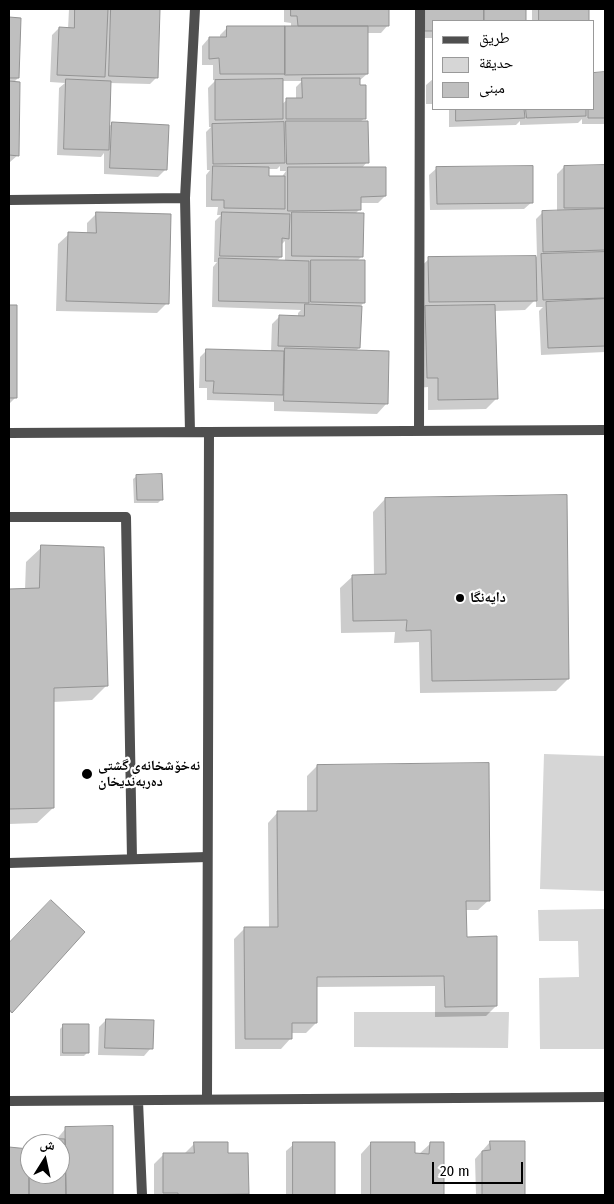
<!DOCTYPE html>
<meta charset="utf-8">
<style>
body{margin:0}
#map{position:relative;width:614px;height:1204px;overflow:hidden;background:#fff;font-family:"Fira Sans Condensed","Noto Naskh Arabic",sans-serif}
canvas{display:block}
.frame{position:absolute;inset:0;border:10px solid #000;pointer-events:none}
.legend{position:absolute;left:432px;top:20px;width:162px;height:90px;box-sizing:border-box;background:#fff;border:1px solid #999;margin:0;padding:6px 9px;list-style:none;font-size:15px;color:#000}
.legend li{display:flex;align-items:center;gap:10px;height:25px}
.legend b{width:25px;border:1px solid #999}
.north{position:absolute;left:20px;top:1134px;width:50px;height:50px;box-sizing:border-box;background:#fff;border:1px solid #999;border-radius:50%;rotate:10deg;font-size:14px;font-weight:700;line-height:20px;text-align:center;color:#000}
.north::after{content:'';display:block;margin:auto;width:18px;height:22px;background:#000;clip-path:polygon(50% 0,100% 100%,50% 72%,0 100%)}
.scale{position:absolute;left:432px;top:1162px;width:91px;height:22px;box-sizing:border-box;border:2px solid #000;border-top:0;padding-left:6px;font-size:15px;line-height:18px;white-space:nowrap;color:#000;-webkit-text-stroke:4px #fff;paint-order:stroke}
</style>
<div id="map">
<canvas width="614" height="1204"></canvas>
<div class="frame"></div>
<ul class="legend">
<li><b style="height:6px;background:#4f4f4f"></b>طريق</li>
<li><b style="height:14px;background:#d6d6d6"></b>حديقة</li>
<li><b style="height:14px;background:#bfbfbf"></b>مبنى</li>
</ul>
<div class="north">ش</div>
<div class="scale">20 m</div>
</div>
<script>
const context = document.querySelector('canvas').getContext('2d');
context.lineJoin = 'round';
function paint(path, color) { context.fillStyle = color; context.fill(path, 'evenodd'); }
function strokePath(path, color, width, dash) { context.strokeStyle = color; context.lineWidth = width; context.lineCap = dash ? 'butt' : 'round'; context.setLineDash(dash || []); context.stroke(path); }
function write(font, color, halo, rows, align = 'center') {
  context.font = font + ' "Fira Sans Condensed","Noto Naskh Arabic",sans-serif'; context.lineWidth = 4.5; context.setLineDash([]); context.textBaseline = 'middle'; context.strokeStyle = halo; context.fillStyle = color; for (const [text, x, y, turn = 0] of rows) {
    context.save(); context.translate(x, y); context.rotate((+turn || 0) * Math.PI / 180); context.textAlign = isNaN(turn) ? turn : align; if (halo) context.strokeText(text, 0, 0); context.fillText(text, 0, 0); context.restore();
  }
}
paint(new Path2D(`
 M 544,754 L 605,756 L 605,891 L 540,889 Z
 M 605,909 L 605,1049 L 540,1049 L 539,978 L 579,977 L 578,941 L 539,941 L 538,910 Z
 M 354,1012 L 509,1012 L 508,1048 L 354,1047 Z`), '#d6d6d6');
paint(new Path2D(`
 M 69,9 L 107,9 L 107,10 L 108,9 L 159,9 L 157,77 L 150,84 L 110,83 L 108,127 L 112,124 L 166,169 L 158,177 L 104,174 L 104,153 L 101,157 L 57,155 L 59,88 L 65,83 L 50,82 L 52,35 L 59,28 L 68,29 Z
 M 284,9 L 388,9 L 388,25 L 381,33 L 367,33 L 367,74 L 359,81 L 365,118 L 360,122 L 367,162 L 362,168 L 385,196 L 378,203 L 359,203 L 359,210 L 355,214 L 362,256 L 357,261 L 364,303 L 360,306 L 359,348 L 355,352 L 387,403 L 377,414 L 274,411 L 274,402 L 207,400 L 207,388 L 199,388 L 200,357 L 207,350 L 271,352 L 272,324 L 279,317 L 298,317 L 298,313 L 301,310 L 212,307 L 213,267 L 217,262 L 214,262 L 215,221 L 221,215 L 217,215 L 218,207 L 206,207 L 206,175 L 210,170 L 207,170 L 206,132 L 211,127 L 209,127 L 208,88 L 216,80 L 213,80 L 213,65 L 202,65 L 202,46 L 209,38 L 220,38 L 220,35 L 227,28 L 291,27 L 291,23 L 284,22 ZM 282,81 L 302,81 L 296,87 L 296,99 L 287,100 L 282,104 ZM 280,166 L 280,171 L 286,171 L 281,178 L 268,177 L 268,169 L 277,169 ZM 285,241 L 285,261 L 276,261 L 281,257 L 281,245 Z
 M 434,9 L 524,9 L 524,21 L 433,21 L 433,38 L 418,38 L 419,18 L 426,10 L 434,10 Z
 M 532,9 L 588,9 L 588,21 L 532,21 Z
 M 9,19 L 20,19 L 18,78 L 13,83 L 18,155 L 10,162 L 9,162 Z
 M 593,74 L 605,74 L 605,124 L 582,124 L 582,119 L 578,123 L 520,125 L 520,121 L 516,125 L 449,127 L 449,109 L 593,109 Z
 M 433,79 L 433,104 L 426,104 L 426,85 Z
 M 605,166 L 605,352 L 541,355 L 539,311 L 543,307 L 536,307 L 536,299 L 525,310 L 494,311 L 496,399 L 486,409 L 428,410 L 428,387 L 417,388 L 418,269 L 429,259 L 537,257 L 536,219 L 543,212 L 557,212 L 557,174 L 564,167 Z
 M 437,168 L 532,202 L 524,209 L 430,210 L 429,175 Z
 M 97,213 L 167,303 L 157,313 L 56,311 L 58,244 L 69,234 L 87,234 L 87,223 Z
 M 9,306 L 16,306 L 16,397 L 9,404 Z
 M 137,476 L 162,499 L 158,503 L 134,503 L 133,479 Z
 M 385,499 L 568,679 L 556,691 L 420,693 L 419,642 L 394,643 L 395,632 L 341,633 L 340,588 L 353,576 L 374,576 L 373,512 Z
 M 42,547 L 107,685 L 92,700 L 53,702 L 53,808 L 37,823 L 9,824 L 9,590 L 25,590 L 26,562 Z
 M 317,766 L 489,900 L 478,910 L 465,910 L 466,938 L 496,1006 L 486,1016 L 435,1017 L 435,986 L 316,987 L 316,1023 L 306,1033 L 291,1033 L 291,1038 L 281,1049 L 235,1049 L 234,939 L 244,929 L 269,929 L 268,823 L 278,812 L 307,812 L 307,776 Z
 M 51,901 L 83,932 L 9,1014 L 9,944 Z
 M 106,1020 L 151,1048 L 144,1056 L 98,1055 L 99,1027 Z
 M 64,1025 L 88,1052 L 84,1056 L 60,1056 L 60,1029 Z
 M 66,1128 L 112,1128 L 112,1195 L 9,1195 L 9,1149 L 30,1150 L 30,1174 L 60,1174 L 60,1144 L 37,1144 L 42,1140 L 56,1140 Z
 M 490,1142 L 523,1142 L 524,1195 L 476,1195 L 475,1159 Z
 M 195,1143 L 227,1155 L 247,1194 L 246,1195 L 154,1195 L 154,1164 L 164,1154 L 184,1154 Z
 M 334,1143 L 334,1195 L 286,1195 L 286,1151 L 294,1144 Z
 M 371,1143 L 419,1154 L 430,1144 L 443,1144 L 443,1195 L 361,1195 L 361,1154 Z`), '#0003');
const building = new Path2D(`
 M 75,9 L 108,9 L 105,77 L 57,75 L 59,27 L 74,28 Z
 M 111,9 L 160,9 L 158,78 L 109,76 Z
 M 291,9 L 389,9 L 389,26 L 298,26 L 297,16 L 291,16 Z
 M 425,9 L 484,9 L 484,21 L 433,21 L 433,31 L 425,31 Z
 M 484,9 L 526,9 L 526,21 L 484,21 Z
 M 539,9 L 589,9 L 589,21 L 539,21 Z
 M 9,17 L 21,18 L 19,78 L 9,78 Z
 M 227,26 L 285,26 L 285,74 L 220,74 L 219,58 L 209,59 L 209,37 L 226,37 Z
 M 285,26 L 368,26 L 368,74 L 285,75 Z
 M 605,72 L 605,118 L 588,118 L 588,109 L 593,109 L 593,73 Z
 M 302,78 L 360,78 L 360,85 L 366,85 L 366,119 L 286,119 L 286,98 L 302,98 Z
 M 66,79 L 111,81 L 109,150 L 64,149 Z
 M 283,79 L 283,119 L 215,120 L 215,80 Z
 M 9,81 L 20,82 L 19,156 L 9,155 Z
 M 456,109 L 524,109 L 525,118 L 456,121 Z
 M 526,109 L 586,109 L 586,116 L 527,118 Z
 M 286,121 L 368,121 L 369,163 L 287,164 Z
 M 112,122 L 169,125 L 167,170 L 110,168 Z
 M 284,122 L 285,163 L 213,164 L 212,124 Z
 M 605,165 L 605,208 L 564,208 L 564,166 Z
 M 213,166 L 269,167 L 269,176 L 285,176 L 285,209 L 224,208 L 224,200 L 212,200 Z
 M 533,166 L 533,203 L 437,204 L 436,167 Z
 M 288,167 L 386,167 L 386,196 L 361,197 L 361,210 L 288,211 Z
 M 605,209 L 605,250 L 543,252 L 542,211 Z
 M 96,212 L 171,214 L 169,304 L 66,301 L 68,232 L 96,233 Z
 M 222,212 L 290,214 L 289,239 L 282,238 L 282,257 L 220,256 Z
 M 292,212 L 364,213 L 363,257 L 292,256 Z
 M 605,252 L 605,298 L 543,300 L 541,254 Z
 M 536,256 L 537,301 L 429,302 L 428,257 Z
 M 219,258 L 309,261 L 309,303 L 219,301 Z
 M 311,260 L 365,260 L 365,303 L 311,302 Z
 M 605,299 L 605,346 L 548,348 L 546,302 Z
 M 305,304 L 362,306 L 360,348 L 278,346 L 279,315 L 304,316 Z
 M 9,305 L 17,305 L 17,398 L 9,398 Z
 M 495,305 L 498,399 L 438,400 L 438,378 L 427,378 L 425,306 Z
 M 285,348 L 389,351 L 388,404 L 284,401 Z
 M 206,349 L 284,351 L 283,395 L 213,393 L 214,381 L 206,381 Z
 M 162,474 L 163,500 L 137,500 L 136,475 Z
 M 567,495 L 569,679 L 432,681 L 431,630 L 406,631 L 407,620 L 353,621 L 352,575 L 386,574 L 385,498 Z
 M 41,545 L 104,547 L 108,686 L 54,688 L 54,808 L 9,809 L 9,589 L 39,588 Z
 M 489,763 L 490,901 L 466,901 L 467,937 L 497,936 L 497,1006 L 445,1007 L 444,976 L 317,977 L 317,1023 L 292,1023 L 292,1039 L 245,1039 L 244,927 L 278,927 L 277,811 L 317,811 L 317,765 Z
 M 51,900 L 85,932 L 12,1013 L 9,1009 L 9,943 Z
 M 106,1019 L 154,1020 L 153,1049 L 105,1048 Z
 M 63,1024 L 89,1024 L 89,1053 L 63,1053 Z
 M 113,1126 L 113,1195 L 66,1195 L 65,1127 Z
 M 41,1138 L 65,1139 L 66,1195 L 29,1195 L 29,1149 L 30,1149 L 30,1174 L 60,1174 L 60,1144 L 41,1144 Z
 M 490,1141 L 525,1141 L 525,1195 L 482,1195 L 482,1151 L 490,1150 Z
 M 194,1142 L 228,1142 L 228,1153 L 248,1153 L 249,1194 L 178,1195 L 178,1193 L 163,1193 L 163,1153 L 194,1153 Z
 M 293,1142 L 335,1142 L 335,1195 L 293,1195 Z
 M 371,1142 L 415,1142 L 415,1153 L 429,1154 L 430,1142 L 444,1142 L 444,1195 L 371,1195 Z
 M 9,1147 L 29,1149 L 29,1195 L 9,1195 Z`);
paint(building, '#bfbfbf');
strokePath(building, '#939393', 1);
strokePath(new Path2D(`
 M 9,517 L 126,517 L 132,859
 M 9,863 L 207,857`), '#4f4f4f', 10);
strokePath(new Path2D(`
 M 9,200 L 185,198
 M 419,431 L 420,9
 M 190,432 L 185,198 L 195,9
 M 9,433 L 605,430
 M 207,1099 L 209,432
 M 9,1101 L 605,1097
 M 138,1101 L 142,1195`), '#4f4f4f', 10);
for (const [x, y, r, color] of [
 [460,598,5,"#000"],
 [87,774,6,"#000"]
]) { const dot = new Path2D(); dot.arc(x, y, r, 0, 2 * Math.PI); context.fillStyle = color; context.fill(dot); strokePath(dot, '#fff', 2); }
write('bold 14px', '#000', '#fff', [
 ["دایەنگا",470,598],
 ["نەخۆشخانەی گشتی",98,766],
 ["دەربەندیخان",98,782]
], 'left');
</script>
